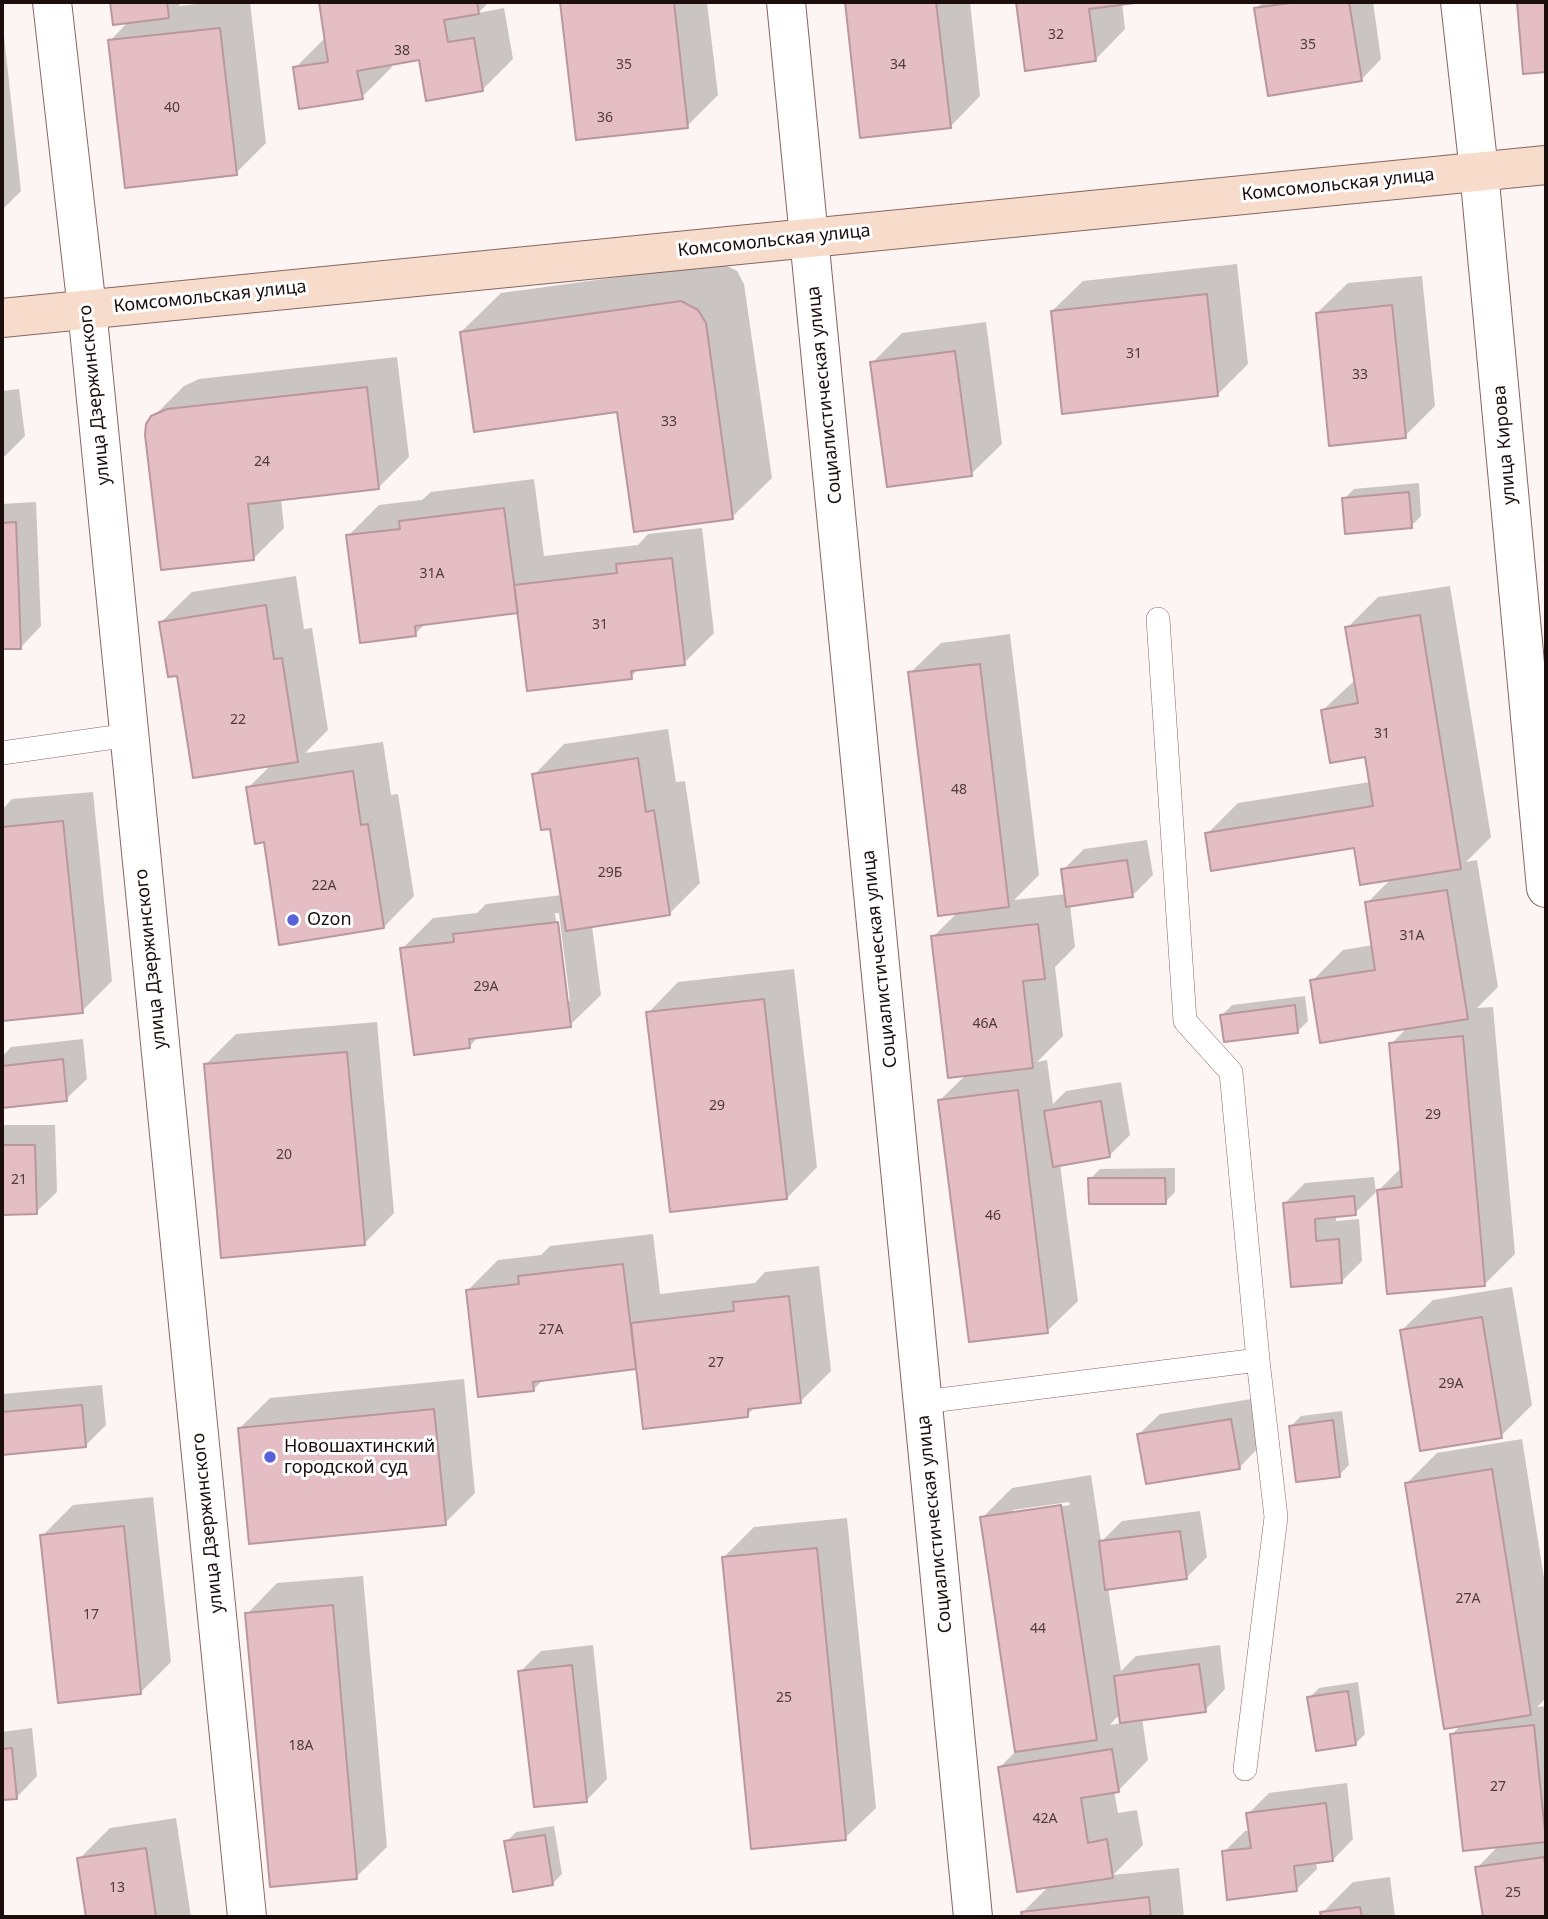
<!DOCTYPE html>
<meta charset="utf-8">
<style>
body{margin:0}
#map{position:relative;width:1548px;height:1919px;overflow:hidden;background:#fdf5f4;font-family:"Noto Sans",sans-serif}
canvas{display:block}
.frame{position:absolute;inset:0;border:4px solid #1b0e0d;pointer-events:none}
</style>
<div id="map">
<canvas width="1548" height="1919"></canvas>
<div class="frame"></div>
</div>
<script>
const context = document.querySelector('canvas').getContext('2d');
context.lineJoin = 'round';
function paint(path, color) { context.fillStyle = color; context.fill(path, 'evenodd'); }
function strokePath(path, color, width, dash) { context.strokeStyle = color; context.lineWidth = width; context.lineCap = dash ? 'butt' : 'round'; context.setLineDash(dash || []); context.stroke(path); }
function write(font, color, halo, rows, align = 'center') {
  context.font = font + ' "Noto Sans",sans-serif'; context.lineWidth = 6; context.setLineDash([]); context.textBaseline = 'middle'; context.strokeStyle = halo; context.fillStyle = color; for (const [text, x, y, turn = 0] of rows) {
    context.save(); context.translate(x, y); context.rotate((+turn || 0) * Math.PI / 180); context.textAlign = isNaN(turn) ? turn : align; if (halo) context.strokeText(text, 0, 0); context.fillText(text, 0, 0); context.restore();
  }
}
paint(new Path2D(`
 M 112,2 L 183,2 L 178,6 L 216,2 L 250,2 L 266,143 L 236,173 L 110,41 L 129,21 L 115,23 Z
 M 321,2 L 489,2 L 478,13 L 504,8 L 513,59 L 482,90 L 421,58 L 392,64 L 392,67 L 362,97 L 295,68 L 326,37 Z
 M 562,2 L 707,2 L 718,95 L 687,126 L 578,138 Z
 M 846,2 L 970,2 L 980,96 L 950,127 L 862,136 Z
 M 1018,2 L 1131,2 L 1122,3 L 1125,29 L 1095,60 L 1027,69 Z
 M 1263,2 L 1373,2 L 1381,59 L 1361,80 L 1256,9 Z
 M 2,36 L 4,36 L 21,191 L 2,210 Z
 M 721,263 L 737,271 L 744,284 L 772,478 L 732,517 L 618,410 L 461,332 L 501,293 Z
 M 1237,264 L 1248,364 L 1217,395 L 1052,311 L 1083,281 Z
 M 1422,276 L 1435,406 L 1405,436 L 1317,313 L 1348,283 Z
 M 986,322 L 1002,444 L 971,474 L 872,363 L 902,333 Z
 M 397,357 L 409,457 L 379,487 L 281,499 L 284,528 L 254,558 L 153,417 L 184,386 L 199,379 Z
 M 19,389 L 25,436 L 5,456 L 2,457 L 2,391 Z
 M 534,479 L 544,556 L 638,545 L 648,534 L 702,528 L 714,633 L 684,663 L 639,668 L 631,677 L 519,611 L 426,623 L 415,634 L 348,536 L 379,505 L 422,500 L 431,492 Z
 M 1419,483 L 1421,516 L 1411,526 L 1344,499 L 1354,489 Z
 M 36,502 L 41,626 L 21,647 L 2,648 L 2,504 Z
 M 296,576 L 304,629 L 312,628 L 328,730 L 305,753 L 383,742 L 391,795 L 398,794 L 414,896 L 384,927 L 265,840 L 248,788 L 271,765 L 179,674 L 161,622 L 192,592 Z
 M 1450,586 L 1491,837 L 1466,862 L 1477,860 L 1498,987 L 1477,1008 L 1493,1007 L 1515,1254 L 1485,1284 L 1379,1190 L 1402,1167 L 1391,1044 L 1408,1027 L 1312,981 L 1343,950 L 1373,945 L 1367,903 L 1391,879 L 1355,846 L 1207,834 L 1238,803 L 1370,782 L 1366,755 L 1323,710 L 1356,679 L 1347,628 L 1378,597 Z
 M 1010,634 L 1039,875 L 1014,900 L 1066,894 L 1063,870 L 1084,849 L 1147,840 L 1153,875 L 1132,896 L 1070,905 L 1075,947 L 1055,967 L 1063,1036 L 1037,1062 L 1047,1060 L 1053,1104 L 1066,1091 L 1121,1082 L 1130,1135 L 1109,1156 L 1060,1164 L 1078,1301 L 1047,1331 L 940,1100 L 967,1074 L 933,937 L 958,912 L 910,673 L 941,643 Z
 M 668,729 L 676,782 L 685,781 L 700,883 L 669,914 L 592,926 L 601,995 L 570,1025 L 479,1036 L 469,1047 L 402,949 L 433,918 L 477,913 L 486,904 L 562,895 L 551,827 L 534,775 L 564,744 ZM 555,913 L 559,913 L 570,1001 L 566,1001 Z
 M 93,792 L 112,981 L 82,1011 L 2,1020 L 2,810 L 12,799 Z
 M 794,969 L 817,1167 L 787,1198 L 648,1013 L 678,982 Z
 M 1305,996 L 1308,1021 L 1298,1031 L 1222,1015 L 1232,1005 Z
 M 377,1022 L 394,1213 L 364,1244 L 206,1064 L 236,1034 Z
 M 83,1039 L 87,1079 L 66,1099 L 2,1107 L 2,1057 L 11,1047 Z
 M 2,1125 L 55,1125 L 57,1192 L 36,1212 L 2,1213 Z
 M 1175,1168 L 1175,1192 L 1165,1202 L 1090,1179 L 1100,1169 Z
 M 1374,1177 L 1376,1192 L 1355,1213 L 1336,1215 L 1336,1221 L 1359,1219 L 1362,1261 L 1342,1281 L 1285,1203 L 1305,1183 Z
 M 653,1234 L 660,1294 L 755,1283 L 765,1272 L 819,1266 L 831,1371 L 801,1401 L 756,1406 L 747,1415 L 638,1367 L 544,1379 L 534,1389 L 467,1291 L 498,1260 L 541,1255 L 550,1246 Z
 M 1512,1287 L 1532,1405 L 1501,1436 L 1402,1330 L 1433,1300 Z
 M 464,1379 L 475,1493 L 445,1523 L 239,1429 L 270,1398 Z
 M 102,1385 L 106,1425 L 85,1446 L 2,1453 L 2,1394 Z
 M 1251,1399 L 1259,1447 L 1239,1468 L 1139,1434 L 1160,1414 Z
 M 1342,1411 L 1349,1465 L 1339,1475 L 1291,1426 L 1301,1416 Z
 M 1522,1439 L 1546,1591 L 1546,1698 L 1537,1707 L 1546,1706 L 1546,1917 L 1484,1917 L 1477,1868 L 1499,1845 L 1452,1734 L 1462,1724 L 1407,1483 L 1437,1453 Z
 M 1091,1475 L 1101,1542 L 1122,1521 L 1200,1511 L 1207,1557 L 1186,1578 L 1108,1588 L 1121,1671 L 1136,1656 L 1220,1645 L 1225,1689 L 1205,1710 L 1142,1718 L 1148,1760 L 1118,1791 L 1114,1791 L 1118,1813 L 1137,1810 L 1143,1845 L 1113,1875 L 1179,1868 L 1184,1917 L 1024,1917 L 1023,1912 L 1050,1885 L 999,1768 L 1017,1750 L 982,1518 L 1012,1488 ZM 1069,1502 L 1070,1505 L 1013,1514 L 1013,1510 ZM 1121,1714 L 1122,1723 L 1110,1725 L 1115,1719 Z
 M 153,1497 L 171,1662 L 141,1692 L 42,1536 L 73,1505 Z
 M 847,1518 L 876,1808 L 845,1838 L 724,1557 L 754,1527 Z
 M 363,1576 L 387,1847 L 356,1877 L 247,1614 L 277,1583 Z
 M 593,1645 L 607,1779 L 587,1800 L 520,1672 L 541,1651 Z
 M 1358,1682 L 1365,1734 L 1355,1744 L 1309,1698 L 1319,1688 Z
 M 32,1728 L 37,1776 L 17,1797 L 2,1799 L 2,1732 Z
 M 1347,1783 L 1353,1839 L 1333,1860 L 1316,1862 L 1317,1869 L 1296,1890 L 1224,1852 L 1245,1831 L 1250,1831 L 1248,1814 L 1269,1793 Z
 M 176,1818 L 191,1917 L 88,1917 L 79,1859 L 110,1828 Z
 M 554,1826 L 562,1874 L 552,1884 L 506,1842 L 516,1832 Z
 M 1390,1877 L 1395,1917 L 1323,1917 L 1322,1913 L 1353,1882 Z`), '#0003');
const building = new Path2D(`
 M 110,2 L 167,2 L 169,18 L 113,25 Z
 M 319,2 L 477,2 L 479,14 L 444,20 L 448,42 L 474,38 L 483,91 L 426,101 L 419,60 L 357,71 L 363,99 L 299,109 L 293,67 L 328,62 Z
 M 560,2 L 674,2 L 688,128 L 576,140 Z
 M 845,2 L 936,2 L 951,128 L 860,138 Z
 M 1016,2 L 1143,2 L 1089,9 L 1096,61 L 1025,71 Z
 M 1297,2 L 1349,2 L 1362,81 L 1268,96 L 1254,8 Z
 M 1517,2 L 1546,2 L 1546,72 L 1523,74 Z
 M 220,28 L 237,175 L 125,188 L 108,40 Z
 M 1207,294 L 1218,396 L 1062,414 L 1051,311 Z
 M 681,301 L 698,310 L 706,323 L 733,519 L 634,532 L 617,412 L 474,432 L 460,332 Z
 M 1392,305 L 1406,438 L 1329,446 L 1316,313 Z
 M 955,351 L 972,476 L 887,487 L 870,362 Z
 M 367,387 L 379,489 L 248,504 L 254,560 L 161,570 L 145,435 L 146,424 L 151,416 L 167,409 Z
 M 1409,492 L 1412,528 L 1345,534 L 1342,498 Z
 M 504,508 L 518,613 L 415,626 L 416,636 L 360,643 L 346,535 L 400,529 L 399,521 Z
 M 16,522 L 21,649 L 2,649 L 2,523 Z
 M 672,558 L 685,665 L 631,671 L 632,679 L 527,691 L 514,585 L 617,573 L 616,564 Z
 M 266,605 L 274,659 L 282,658 L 298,762 L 193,778 L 177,676 L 168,677 L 159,622 Z
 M 1420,615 L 1461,869 L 1360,885 L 1354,848 L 1211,871 L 1205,833 L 1373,806 L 1365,757 L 1330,763 L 1321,710 L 1358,703 L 1345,627 Z
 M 980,664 L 1009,907 L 938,916 L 908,672 Z
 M 638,758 L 646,812 L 654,810 L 670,915 L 566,931 L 550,829 L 541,830 L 532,774 Z
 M 353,771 L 361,825 L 368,824 L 384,928 L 279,945 L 264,842 L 255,844 L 246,787 Z
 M 63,821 L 83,1013 L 2,1021 L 2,827 Z
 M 1127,860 L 1133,897 L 1066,907 L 1061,869 Z
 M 1447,890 L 1468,1019 L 1320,1043 L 1310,980 L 1375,970 L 1365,902 Z
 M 558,922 L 571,1027 L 469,1039 L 470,1048 L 414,1055 L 400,948 L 454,942 L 453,934 Z
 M 1038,924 L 1045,979 L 1023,981 L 1033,1068 L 948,1078 L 931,936 Z
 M 764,999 L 787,1199 L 670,1212 L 646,1012 Z
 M 1295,1005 L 1298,1033 L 1224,1042 L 1220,1015 Z
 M 1463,1036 L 1485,1286 L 1387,1294 L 1377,1190 L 1402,1187 L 1389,1043 Z
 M 347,1052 L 365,1245 L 221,1258 L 204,1064 Z
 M 63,1059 L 67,1101 L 2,1108 L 2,1066 Z
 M 1018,1090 L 1048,1333 L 969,1342 L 938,1100 Z
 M 1101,1101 L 1110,1157 L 1053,1167 L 1044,1111 Z
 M 2,1145 L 35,1145 L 37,1214 L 2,1215 Z
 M 1088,1178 L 1165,1178 L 1166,1204 L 1089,1204 Z
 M 1354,1196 L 1356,1215 L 1315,1219 L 1316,1241 L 1339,1239 L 1342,1283 L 1291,1287 L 1283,1203 Z
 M 623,1264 L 636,1369 L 533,1382 L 534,1391 L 478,1397 L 466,1290 L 519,1284 L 518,1276 Z
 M 789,1296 L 801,1403 L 748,1409 L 748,1417 L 643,1429 L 631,1323 L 734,1311 L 733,1302 Z
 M 1482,1317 L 1502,1438 L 1420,1451 L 1400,1330 Z
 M 82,1405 L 86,1447 L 2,1455 L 2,1412 Z
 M 434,1409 L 446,1525 L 249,1544 L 238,1428 Z
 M 1231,1419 L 1240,1469 L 1146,1484 L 1137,1434 Z
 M 1333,1420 L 1340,1477 L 1296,1482 L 1289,1426 Z
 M 1492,1469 L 1531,1715 L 1444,1729 L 1405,1483 Z
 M 1061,1505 L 1097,1740 L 1015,1752 L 980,1517 Z
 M 124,1526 L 141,1694 L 58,1703 L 40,1535 Z
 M 1180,1531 L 1187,1579 L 1105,1590 L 1099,1541 Z
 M 817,1548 L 846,1840 L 751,1849 L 722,1557 Z
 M 333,1605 L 357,1879 L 270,1887 L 245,1613 Z
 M 1199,1664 L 1206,1712 L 1120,1723 L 1114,1676 Z
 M 572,1665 L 587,1802 L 534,1807 L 518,1671 Z
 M 1348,1691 L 1356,1745 L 1316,1751 L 1307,1697 Z
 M 1534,1725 L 1546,1842 L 1463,1851 L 1450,1734 Z
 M 12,1748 L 17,1799 L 2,1800 L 2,1749 Z
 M 1112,1749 L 1119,1792 L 1081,1798 L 1088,1843 L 1107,1839 L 1113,1878 L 1017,1892 L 998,1767 Z
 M 1326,1803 L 1333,1861 L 1294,1866 L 1297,1891 L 1227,1900 L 1222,1851 L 1251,1848 L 1246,1813 Z
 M 545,1835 L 553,1885 L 513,1892 L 504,1841 Z
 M 146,1848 L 156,1917 L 86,1917 L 77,1858 Z
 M 1544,1857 L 1546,1869 L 1546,1917 L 1483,1917 L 1475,1867 Z
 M 1149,1897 L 1151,1917 L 1022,1917 L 1021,1912 Z
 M 1360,1907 L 1362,1917 L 1321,1917 L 1320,1912 Z`);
paint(building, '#e5bec5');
strokePath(building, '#ba969d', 2);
const lane = new Path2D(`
 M 1158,619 L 1185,1021 L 1231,1072 L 1258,1360 L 1276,1517 L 1245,1769
 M 2,753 L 129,735
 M 923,1402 L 1258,1360`);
const street = new Path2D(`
 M 52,2 L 87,309 L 247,1917
 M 786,2 L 973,1917
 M 1460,2 L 1479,171 L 1546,888`);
const secondary = new Path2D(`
 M 2,318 L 1546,165`);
strokePath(lane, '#876560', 24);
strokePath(street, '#876560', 40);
strokePath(secondary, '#876560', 40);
strokePath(lane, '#fff', 23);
strokePath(street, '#fff', 38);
strokePath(secondary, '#f8dccb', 38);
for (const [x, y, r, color] of [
 [293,920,7,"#5a62da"],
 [270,1457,7,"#5a62da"]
]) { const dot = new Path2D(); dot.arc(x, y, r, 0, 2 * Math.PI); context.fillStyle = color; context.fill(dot); strokePath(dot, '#fff', 2.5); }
write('14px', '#4e3a3b', null, [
 ["32",1056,35],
 ["35",1308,45],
 ["38",402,51],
 ["35",624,65],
 ["34",898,65],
 ["40",172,108],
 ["36",605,118],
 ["31",1134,354],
 ["33",1360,375],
 ["33",669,422],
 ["24",262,462],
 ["31А",432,574],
 ["31",600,625],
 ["22",238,720],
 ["31",1382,734],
 ["48",959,790],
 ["29Б",610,873],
 ["22А",324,886],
 ["31А",1412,936],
 ["29А",486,987],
 ["46А",985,1024],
 ["29",717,1106],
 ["29",1433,1115],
 ["20",284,1155],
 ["21",19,1180],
 ["46",993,1216],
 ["27А",551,1330],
 ["27",716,1363],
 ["29А",1451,1384],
 ["27А",1468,1599],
 ["17",91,1615],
 ["44",1038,1629],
 ["25",784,1698],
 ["18А",301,1746],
 ["27",1498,1787],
 ["42А",1045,1819],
 ["13",117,1888],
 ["25",1513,1893]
]);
write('18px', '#1b0e0d', '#fff', [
 ["Комсомольская улица",1338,185,-6],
 ["Комсомольская улица",774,241,-6],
 ["Комсомольская улица",210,297,-6],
 ["улица Дзержинского",95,395,-96],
 ["Социалистическая улица",825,395,-96],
 ["улица Кирова",1505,445,-95],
 ["улица Дзержинского",151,959,-96],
 ["Социалистическая улица",880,959,-96],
 ["улица Дзержинского",208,1523,-96],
 ["Социалистическая улица",935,1524,-96]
]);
write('18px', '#1b0e0d', '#fff', [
 ["Ozon",307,920],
 ["Новошахтинский",284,1447],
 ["городской суд",284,1468]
], 'left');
</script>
